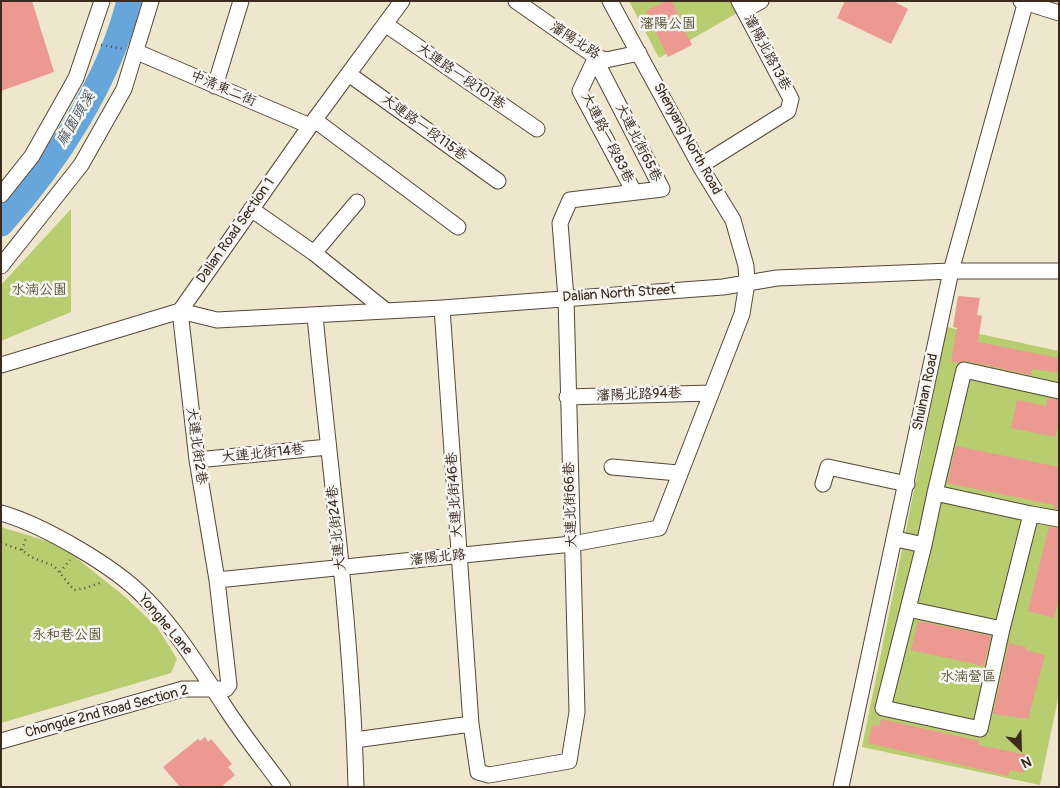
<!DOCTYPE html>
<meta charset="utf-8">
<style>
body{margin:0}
#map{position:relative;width:1060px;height:788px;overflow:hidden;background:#eee7ce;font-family:Pangolin,sans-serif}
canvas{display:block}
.frame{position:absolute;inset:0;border:2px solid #3b2a1e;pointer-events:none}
.north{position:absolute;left:995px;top:723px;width:50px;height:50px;-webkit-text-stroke:4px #f6f6f2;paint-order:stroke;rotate:156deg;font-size:14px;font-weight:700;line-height:20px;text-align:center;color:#3b2a1e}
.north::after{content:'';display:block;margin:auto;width:18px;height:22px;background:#3b2a1e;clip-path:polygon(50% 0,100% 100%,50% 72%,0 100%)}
</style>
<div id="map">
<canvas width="1060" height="788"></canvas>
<div class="frame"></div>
<div class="north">N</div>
</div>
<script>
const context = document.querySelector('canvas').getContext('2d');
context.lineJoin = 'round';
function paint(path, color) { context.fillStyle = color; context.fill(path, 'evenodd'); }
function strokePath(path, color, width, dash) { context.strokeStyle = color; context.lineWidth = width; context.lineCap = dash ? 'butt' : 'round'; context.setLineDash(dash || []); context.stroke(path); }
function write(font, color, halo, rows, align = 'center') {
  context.font = font + ' Pangolin,"LXGW WenKai TC",sans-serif'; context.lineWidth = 5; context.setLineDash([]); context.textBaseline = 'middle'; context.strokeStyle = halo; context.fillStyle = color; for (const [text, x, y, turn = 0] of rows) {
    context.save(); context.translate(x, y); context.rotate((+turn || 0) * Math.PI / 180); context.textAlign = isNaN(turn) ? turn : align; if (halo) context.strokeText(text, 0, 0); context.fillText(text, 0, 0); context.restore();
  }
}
paint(new Path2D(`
 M 629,1 L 731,1 L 737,13 L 659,58 Z
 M 71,209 L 71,312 L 1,341 L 1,285 Z
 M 947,327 L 1059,351 L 1059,694 L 1040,785 L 862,747 Z
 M 1,527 L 60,545 L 123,595 L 157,627 L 177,659 L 171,673 L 1,723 Z`), '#b8cc70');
strokePath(new Path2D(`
 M 1,224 C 56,164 109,81 129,1`), '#67a6da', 25);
paint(new Path2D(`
 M 1,1 L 32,1 L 54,72 L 1,91 Z
 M 667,1 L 672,1 L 692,45 L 668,57 L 646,11 Z
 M 845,1 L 893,1 L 908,9 L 891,44 L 837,18 Z
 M 958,296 L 980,298 L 977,315 L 982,316 L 978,342 L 1059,358 L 1059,373 L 1032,369 L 1031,375 L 966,361 L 958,363 L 951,362 L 957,328 L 953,327 Z
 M 1048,398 L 1059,400 L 1059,421 L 1055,437 L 1011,428 L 1017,400 L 1046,406 Z
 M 956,446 L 1059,467 L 1059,509 L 1053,508 L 1054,505 L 947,483 Z
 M 1049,527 L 1059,528 L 1059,597 L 1054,618 L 1028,611 Z
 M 918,621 L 991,636 L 984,666 L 911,650 Z
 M 1009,643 L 1026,647 L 1026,650 L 1045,655 L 1028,719 L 993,714 Z
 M 881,719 L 979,741 L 978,745 L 1028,755 L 1024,773 L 1010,770 L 1008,776 L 868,743 L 872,725 L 879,726 Z
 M 205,737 L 208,742 L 211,739 L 232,764 L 228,767 L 235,775 L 221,787 L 180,787 L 163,767 L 198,739 L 200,741 Z`), '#ec9992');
const minor = new Path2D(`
 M 516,1 L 596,57 L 606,60 L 639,53
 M 1021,1 L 1059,13
 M 744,10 L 761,1
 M 385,24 L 537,129
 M 137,52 L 310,126
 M 596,57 L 580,91 L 634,192
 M 350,75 L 498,181
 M 215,86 L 241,1
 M 316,121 L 458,227
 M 700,166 L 788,111 L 791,99 L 739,1
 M 1,195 L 32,156 L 76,78 L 102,1
 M 251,209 L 314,253 L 385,310
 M 314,253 L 357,202
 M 1,266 L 81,165 L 124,89 L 151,1
 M 442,308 L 471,724 L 478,772 L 489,775 L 569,761 L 577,712 L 566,298 L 560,223 L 570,200 L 662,189 L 595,59
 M 180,311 L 217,320 L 442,308 L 723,287 L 777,278 L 951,271 L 1059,271
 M 315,316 C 330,472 352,629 356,787
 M 1,365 L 180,311 L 310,126 L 402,1
 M 567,397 L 711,393
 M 197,460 L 328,447
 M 612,467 L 678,473
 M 823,484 L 828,467 L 907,484
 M 935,493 L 964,370 L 1059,391
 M 1,513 C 43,525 114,566 144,597 C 177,630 200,669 225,707 C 243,735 264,761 283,787
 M 1031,514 L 1059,519
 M 896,539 L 924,545 L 883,708 L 980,729 L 1002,629 L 1031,514 L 935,493 L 924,545
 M 217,580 L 572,544 L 659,528 L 742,314 L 747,283 L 746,266 L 733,220 L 700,166 L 610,1
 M 908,609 L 1002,629
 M 355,740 L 471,724
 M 1,741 L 183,689 L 226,689 L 229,685 L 217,580 L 197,460 L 180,311
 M 841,787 L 951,271 L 1026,1`);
strokePath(minor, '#564638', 17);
strokePath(new Path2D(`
 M 101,45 L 123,49
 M 1,543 L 22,550 L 31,557 L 54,566 L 74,590 L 86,588 L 102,582
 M 22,550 L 26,538
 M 60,572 L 70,560`), '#564638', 2.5, [1, 4]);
strokePath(minor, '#fff', 15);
write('14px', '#5a5232', '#f6f6f2', [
 ["瀋陽公園",668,24],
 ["水湳公園",39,290],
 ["永和巷公園",67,635],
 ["水湳營區",968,677]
]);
write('14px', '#3b2a1e', '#f6f6f2', [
 ["瀋陽北路",575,41,33],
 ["瀋陽北路13巷",767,53,62],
 ["大連路一段101巷",461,77,35],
 ["中清東二街",223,89,23],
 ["大連路一段115巷",424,128,36],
 ["大連路一段83巷",607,138,63],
 ["Shenyang North Road",687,139,61],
 ["大連北街65巷",638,143,63],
 ["Dalian Road Section 1",236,231,-55],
 ["Dalian North Street",619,294,-4],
 ["Shuinan Road",926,392,-78],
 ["瀋陽北路94巷",639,395,-2],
 ["大連北街2巷",196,446,82],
 ["大連北街14巷",263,454,-6],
 ["大連北街46巷",455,495,-94],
 ["大連北街66巷",571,505,-92],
 ["大連北街24巷",337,528,-96],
 ["瀋陽北路",438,558,-6],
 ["Yonghe Lane",165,625,50],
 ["Chongde 2nd Road Section 2",107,712,-15]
]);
write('italic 15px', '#4a5560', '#f6f6f2', [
 ["麻園頭溪",76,119,-59]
]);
</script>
